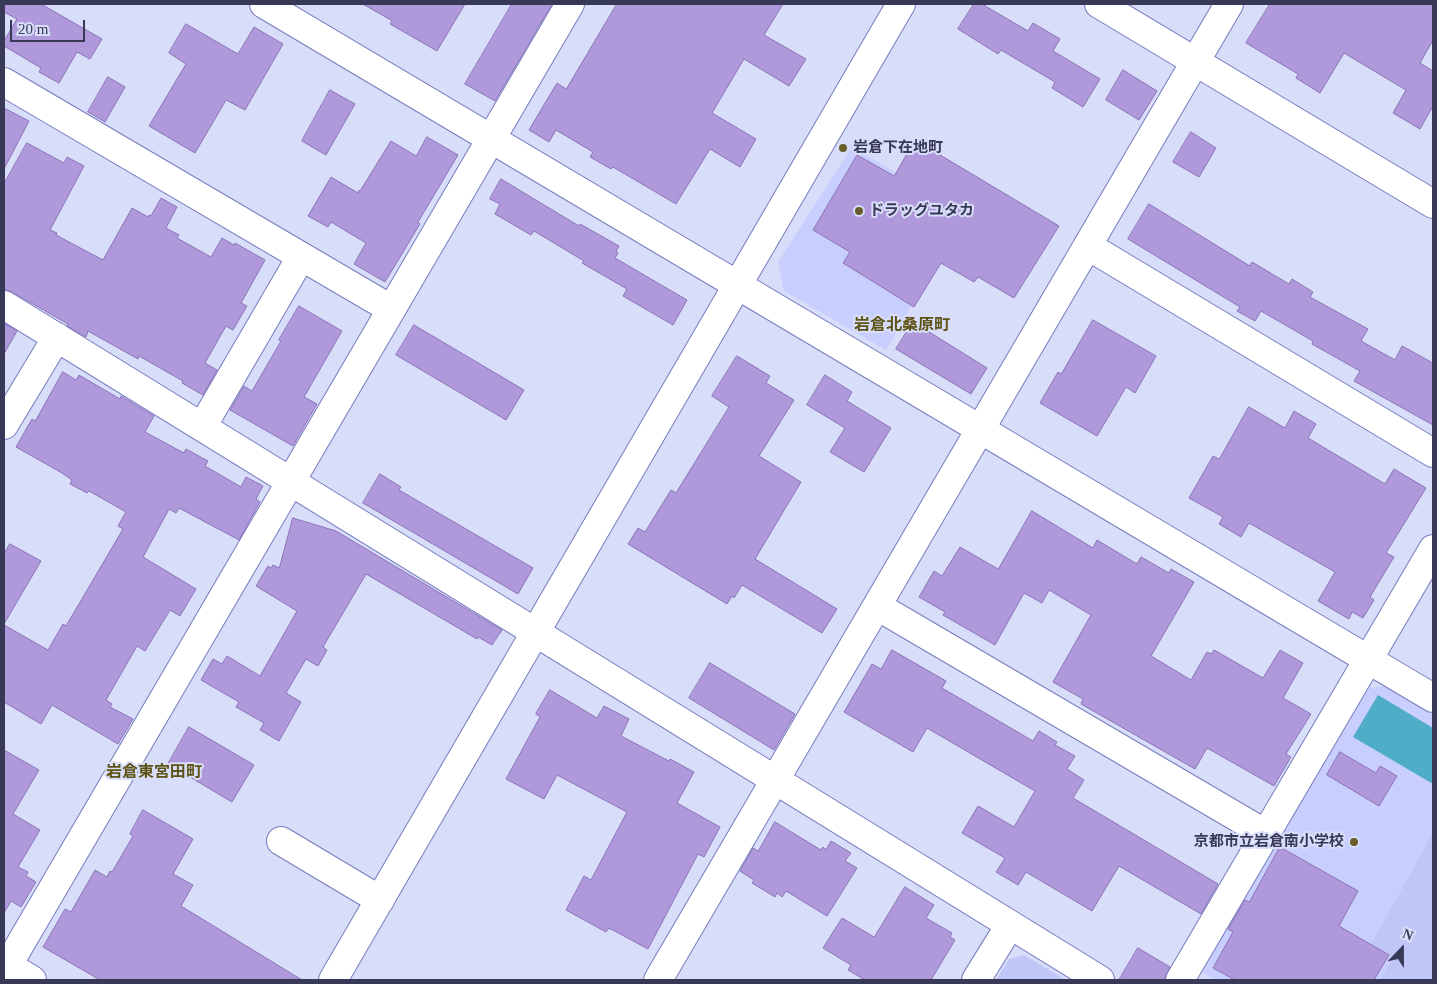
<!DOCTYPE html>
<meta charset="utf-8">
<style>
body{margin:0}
#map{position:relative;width:1437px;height:984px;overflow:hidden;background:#d8ddfa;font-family:"Times New Roman",serif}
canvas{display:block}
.frame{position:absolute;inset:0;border:5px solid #373957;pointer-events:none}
.north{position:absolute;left:1377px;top:924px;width:50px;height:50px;-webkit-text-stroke:4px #d8ddfa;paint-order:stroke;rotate:22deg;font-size:14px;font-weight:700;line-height:20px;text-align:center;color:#373957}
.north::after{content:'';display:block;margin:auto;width:18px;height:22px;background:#373957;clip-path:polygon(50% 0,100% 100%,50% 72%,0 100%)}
.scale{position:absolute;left:10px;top:20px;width:75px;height:22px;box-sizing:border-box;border:2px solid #373957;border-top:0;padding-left:6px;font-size:15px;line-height:18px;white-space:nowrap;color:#373957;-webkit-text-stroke:4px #d8ddfa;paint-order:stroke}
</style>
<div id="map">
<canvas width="1437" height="984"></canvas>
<div class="frame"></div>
<div class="north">N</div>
<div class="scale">20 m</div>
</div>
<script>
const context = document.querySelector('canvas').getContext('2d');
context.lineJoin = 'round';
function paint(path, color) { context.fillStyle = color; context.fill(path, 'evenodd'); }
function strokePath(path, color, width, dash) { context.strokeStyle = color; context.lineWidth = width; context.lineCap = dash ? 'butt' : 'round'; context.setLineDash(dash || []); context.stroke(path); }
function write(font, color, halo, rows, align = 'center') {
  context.font = font + ' "Times New Roman","Noto Sans JP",serif'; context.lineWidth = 4; context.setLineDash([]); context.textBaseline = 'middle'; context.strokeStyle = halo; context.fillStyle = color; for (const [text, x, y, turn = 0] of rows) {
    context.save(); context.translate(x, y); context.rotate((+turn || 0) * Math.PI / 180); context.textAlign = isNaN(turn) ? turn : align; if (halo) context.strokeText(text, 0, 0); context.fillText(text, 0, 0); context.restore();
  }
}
paint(new Path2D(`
 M 852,147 L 965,213 L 886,350 L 784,291 L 778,262 Z
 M 1386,686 L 1433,715 L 1433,980 L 1215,980 L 1198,970 L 1369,688 Z`), '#c8cefe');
paint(new Path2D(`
 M 1433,833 L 1433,980 L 1380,980 L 1393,957 L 1371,945 Z
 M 1024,955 L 1066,980 L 996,980 L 1009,959 Z`), '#c0c6f6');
paint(new Path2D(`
 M 1378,695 L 1433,728 L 1433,784 L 1353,737 Z`), '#4fadc8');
const building = new Path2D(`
 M 4,4 L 41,4 L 102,39 L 90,59 L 77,52 L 59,83 L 39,72 L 41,68 L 4,46 L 4,41 L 17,19 L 4,12 Z
 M 363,4 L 465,4 L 437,51 L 390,24 L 392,21 Z
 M 512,4 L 552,4 L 495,101 L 465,84 Z
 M 617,4 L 783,4 L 764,35 L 806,59 L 789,86 L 744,59 L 712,113 L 756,139 L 740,167 L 710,149 L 676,204 L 613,167 L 611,169 L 590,157 L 593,152 L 556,130 L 549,142 L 529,130 L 557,83 L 566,89 Z
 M 974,4 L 982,4 L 1028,31 L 1033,23 L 1060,39 L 1053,51 L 1100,79 L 1083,107 L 1052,88 L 1055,82 L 1001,50 L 998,54 L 958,29 Z
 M 1270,4 L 1433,4 L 1433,40 L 1420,63 L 1433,71 L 1433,106 L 1420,129 L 1393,113 L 1406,90 L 1344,53 L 1320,93 L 1296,78 L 1298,74 L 1246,43 Z
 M 186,24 L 238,54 L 254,27 L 283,44 L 245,110 L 226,100 L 195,153 L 149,126 L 186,64 L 169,53 Z
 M 1123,70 L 1157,91 L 1139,120 L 1106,100 Z
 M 108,77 L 125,87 L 105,122 L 88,112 Z
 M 330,90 L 355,104 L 326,155 L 302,141 Z
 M 4,108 L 29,121 L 4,169 Z
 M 1191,132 L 1216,148 L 1199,177 L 1173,162 Z
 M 427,137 L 458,155 L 418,222 L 420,224 L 385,282 L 354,264 L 366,243 L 331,222 L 328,227 L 308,216 L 331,177 L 358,193 L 359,190 L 360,191 L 391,141 L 416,156 Z
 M 915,140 L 1059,226 L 1014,298 L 978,277 L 974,282 L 941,263 L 914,307 L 843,263 L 850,252 L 813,230 L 857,155 L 894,176 Z
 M 27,143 L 64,163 L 67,157 L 84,166 L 50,230 L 57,233 L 56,235 L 103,260 L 132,208 L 148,217 L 149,215 L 151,216 L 161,198 L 177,207 L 166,228 L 179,235 L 177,238 L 211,257 L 222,238 L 234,245 L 235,243 L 265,260 L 241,303 L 247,306 L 233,330 L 226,326 L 205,363 L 217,370 L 203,395 L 182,383 L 183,381 L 139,356 L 138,359 L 88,331 L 86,337 L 67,326 L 68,324 L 12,292 L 4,289 L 4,184 Z
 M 501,179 L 579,226 L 580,224 L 619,246 L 616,252 L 618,253 L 615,258 L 687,300 L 673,325 L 623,296 L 627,289 L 582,263 L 584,261 L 534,231 L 531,235 L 495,214 L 500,204 L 490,199 Z
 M 1149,204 L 1250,266 L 1252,262 L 1289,284 L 1292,279 L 1313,292 L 1310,297 L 1368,329 L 1361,341 L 1395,360 L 1402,346 L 1433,363 L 1433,425 L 1354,381 L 1360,371 L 1312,344 L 1313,341 L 1261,311 L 1255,321 L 1237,311 L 1240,307 L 1128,239 Z
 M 299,306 L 342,331 L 304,397 L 317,404 L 293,446 L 230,410 L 244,386 L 252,391 L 281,341 L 279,340 Z
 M 1093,320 L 1156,356 L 1135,393 L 1126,387 L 1097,436 L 1040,403 L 1058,372 L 1061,374 Z
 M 913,322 L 987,368 L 971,394 L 896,349 Z
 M 4,323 L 17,331 L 4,354 Z
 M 414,325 L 524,390 L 506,420 L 396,355 Z
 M 737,356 L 770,376 L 766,383 L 794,400 L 759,456 L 801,482 L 755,559 L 837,609 L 822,633 L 742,585 L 734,598 L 732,596 L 727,604 L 628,544 L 638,528 L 645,532 L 671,490 L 676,493 L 729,407 L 712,396 Z
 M 63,372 L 76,380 L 79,375 L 120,399 L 121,396 L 154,416 L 145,432 L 184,453 L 186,449 L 208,461 L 205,466 L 241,487 L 246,477 L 263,486 L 256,499 L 260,502 L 239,540 L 179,508 L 176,513 L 169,509 L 143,557 L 196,589 L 180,616 L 170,610 L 145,651 L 137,646 L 106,700 L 112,704 L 110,707 L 133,719 L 118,744 L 52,705 L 41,724 L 4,702 L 4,625 L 48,650 L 63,624 L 66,626 L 123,529 L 118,526 L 126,512 L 89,491 L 87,493 L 70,484 L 72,480 L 62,473 L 16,447 L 32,419 L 35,421 Z
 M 825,375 L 852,392 L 847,401 L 891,428 L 864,472 L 830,452 L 845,428 L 807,405 Z
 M 1249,407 L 1285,428 L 1294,411 L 1316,424 L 1308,438 L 1385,484 L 1394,469 L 1426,488 L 1386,553 L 1394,557 L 1370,597 L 1374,600 L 1363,618 L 1352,612 L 1349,619 L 1318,601 L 1335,572 L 1249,523 L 1241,537 L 1219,524 L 1223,517 L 1189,498 L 1213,456 L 1219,459 Z
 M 380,474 L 401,487 L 399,490 L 533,568 L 518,594 L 363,503 Z
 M 1032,511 L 1093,548 L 1097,540 L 1137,564 L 1141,557 L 1169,573 L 1171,569 L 1194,582 L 1151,656 L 1191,680 L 1207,652 L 1211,654 L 1214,650 L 1263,678 L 1280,650 L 1303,663 L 1283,698 L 1311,714 L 1286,754 L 1291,757 L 1274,786 L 1207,748 L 1195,769 L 1081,704 L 1083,699 L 1053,682 L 1091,615 L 1049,590 L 1042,603 L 1024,593 L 995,645 L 943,615 L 945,612 L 919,597 L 934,571 L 942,576 L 960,547 L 998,569 Z
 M 293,518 L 336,531 L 502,630 L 492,645 L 478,637 L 477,639 L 366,574 L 323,647 L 327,650 L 318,666 L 306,659 L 286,693 L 301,702 L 279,741 L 260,730 L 264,723 L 236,707 L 239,702 L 201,680 L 213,659 L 222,664 L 227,656 L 260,676 L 297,611 L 256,586 L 268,566 L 271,568 L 273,565 L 279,568 Z
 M 10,544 L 41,561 L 4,624 L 4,554 Z
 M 892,650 L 946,681 L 942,688 L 1033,741 L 1039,731 L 1057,742 L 1055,745 L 1075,756 L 1067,769 L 1084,780 L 1073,798 L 1218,884 L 1201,914 L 1119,866 L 1092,911 L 1026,872 L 1018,885 L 996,872 L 1005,858 L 962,833 L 978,806 L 1014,827 L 1035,791 L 927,728 L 913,752 L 844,712 L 872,664 L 881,669 Z
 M 710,663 L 795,714 L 774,750 L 689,698 Z
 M 550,690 L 597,718 L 604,706 L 629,719 L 621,736 L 669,761 L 670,759 L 694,772 L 677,803 L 720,827 L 704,857 L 698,854 L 648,949 L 609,928 L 606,932 L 566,910 L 584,876 L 591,880 L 627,812 L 557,775 L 544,799 L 506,779 L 540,717 L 536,714 Z
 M 189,727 L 254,765 L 232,802 L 168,764 Z
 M 4,750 L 39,770 L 13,814 L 40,830 L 18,867 L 28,872 L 26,876 L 36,882 L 21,907 L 11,901 L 4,913 Z
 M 1340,752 L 1376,773 L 1380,766 L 1397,776 L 1379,806 L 1327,775 Z
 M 143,810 L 193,839 L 173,874 L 193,885 L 181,906 L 302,980 L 100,980 L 43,947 L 65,909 L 71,912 L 95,870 L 107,877 L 110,871 L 112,872 L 133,836 L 130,834 Z
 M 775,822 L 821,850 L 823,847 L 826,850 L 831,841 L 851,853 L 845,861 L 857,868 L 827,916 L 786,891 L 782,897 L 777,893 L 775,897 L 752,883 L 754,880 L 740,871 L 753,848 L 758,851 Z
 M 1280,847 L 1358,891 L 1339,926 L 1389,955 L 1374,980 L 1235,980 L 1213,968 L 1233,932 L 1228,929 L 1245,900 L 1249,902 Z
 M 905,887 L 934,905 L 926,918 L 952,933 L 950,937 L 955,940 L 931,980 L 865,980 L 848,970 L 851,965 L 823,948 L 842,918 L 874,937 Z
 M 1138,948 L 1170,967 L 1164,980 L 1119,980 Z`);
paint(building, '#af99db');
strokePath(building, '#8b74b7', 1);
const minor = new Path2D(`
 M 264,4 L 1433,698
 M 4,82 L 391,309
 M 1088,246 L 1433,453
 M 4,305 L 1100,980
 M 4,425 L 57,337
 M 202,427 L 301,257
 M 877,606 L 1266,834
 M 281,841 L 380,900
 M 4,963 L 32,980
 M 8,965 L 570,4
 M 658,980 L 1229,4
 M 976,980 L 1010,925
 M 1180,980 L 1433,549`);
const tertiary = new Path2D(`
 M 1099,4 L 1433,204
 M 333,980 L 901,4`);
strokePath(minor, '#767cbf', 30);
strokePath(tertiary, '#767cbf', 30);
strokePath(minor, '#fff', 28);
strokePath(tertiary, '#fff', 28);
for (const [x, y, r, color] of [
 [843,148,5,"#675d2a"],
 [859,211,5,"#675d2a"],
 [1354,842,5,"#675d2a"]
]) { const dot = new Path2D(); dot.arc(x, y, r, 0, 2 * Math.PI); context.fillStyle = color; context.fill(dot); strokePath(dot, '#d8ddfa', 2); }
write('bold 15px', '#373957', '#d8ddfa', [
 ["岩倉下在地町",853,148],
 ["ドラッグユタカ",869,211],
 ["京都市立岩倉南小学校",1344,842,"right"]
], 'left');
write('bold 16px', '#5f5417', '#d8ddfa', [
 ["岩倉北桑原町",902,326],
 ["岩倉東宮田町",154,773]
]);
</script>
